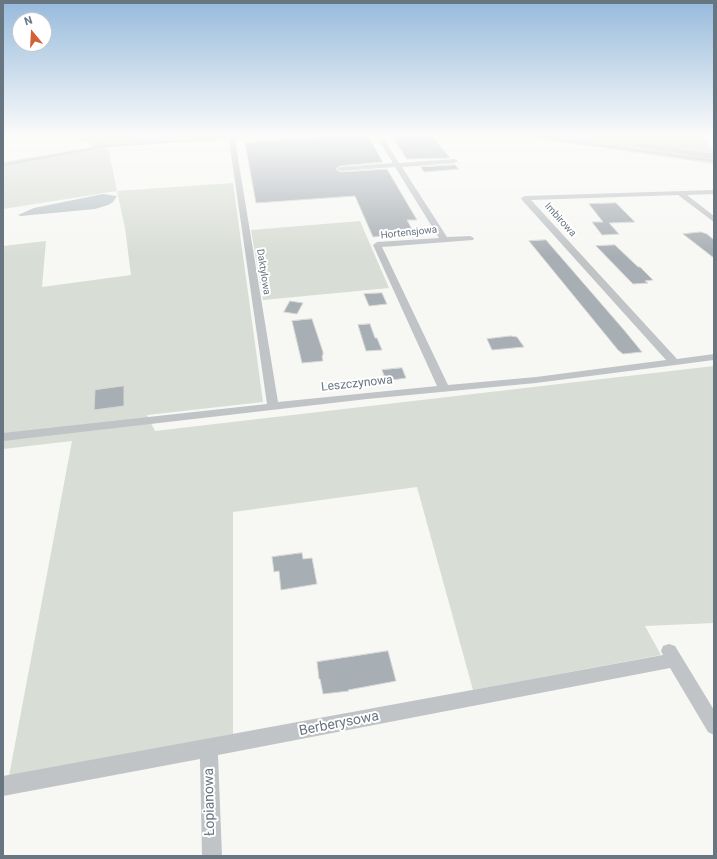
<!DOCTYPE html>
<meta charset="utf-8">
<style>
body{margin:0}
#map{position:relative;width:717px;height:859px;overflow:hidden;background:#f7f7f4;font-family:Roboto,sans-serif}
canvas{display:block}
.frame{position:absolute;inset:0;border:4px solid #687682;pointer-events:none}
.north{position:absolute;left:12px;top:12px;width:40px;height:40px;box-sizing:border-box;background:#fff;border:1px solid #c3c8cd;border-radius:50%;rotate:342deg;font-size:11px;font-weight:700;line-height:16px;text-align:center;color:#687682}
.north::after{content:'';display:block;margin:auto;width:14px;height:18px;background:#d36137;clip-path:polygon(50% 0,100% 100%,50% 72%,0 100%)}
</style>
<div id="map">
<canvas width="717" height="859"></canvas>
<div class="frame"></div>
<div class="north">N</div>
</div>
<script>
const context = document.querySelector('canvas').getContext('2d');
context.lineJoin = 'round';
function paint(path, color) { context.fillStyle = color; context.fill(path, 'evenodd'); }
function strokePath(path, color, width, dash) { context.strokeStyle = color; context.lineWidth = width; context.lineCap = dash ? 'butt' : 'round'; context.setLineDash(dash || []); context.stroke(path); }
function write(font, color, halo, rows, align = 'center') {
  context.font = font + ' Roboto,sans-serif'; context.lineWidth = 4; context.setLineDash([]); context.textBaseline = 'middle'; context.strokeStyle = halo; context.fillStyle = color; for (const [text, x, y, turn = 0] of rows) {
    context.save(); context.translate(x, y); context.rotate((+turn || 0) * Math.PI / 180); context.textAlign = isNaN(turn) ? turn : align; if (halo) context.strokeText(text, 0, 0); context.fillText(text, 0, 0); context.restore();
  }
}
paint(new Path2D(`
 M 74,136 L 267,136 L 108,147 L 117,191 L 233,183 L 263,402 L 147,415 L 155,431 L 714,366 L 714,623 L 645,626 L 661,655 L 473,690 L 417,487 L 233,512 L 233,734 L 9,776 L 72,441 L 3,449 L 3,246 L 46,241 L 42,287 L 131,275 L 125,228 L 117,191 L 3,209 L 3,162 L 94,147 Z
 M 519,136 L 703,136 L 711,147 L 714,147 L 714,164 Z
 M 360,221 L 389,288 L 263,300 L 251,230 Z`), '#d8ddd5');
paint(new Path2D(`
 M 637,143 L 714,154 L 714,159 L 632,146 Z
 M 103,194 L 117,196 L 113,202 L 108,205 L 95,209 L 21,216 L 18,215 L 34,208 Z`), '#bbc4c9');
strokePath(new Path2D(`
 M 86,136 L 106,146
 M 533,136 L 714,161
 M 3,165 L 106,146 L 247,136`), '#bbc4c9', 2.5);
const building = new Path2D(`
 M 327,136 L 368,136 L 383,162 L 340,166 L 336,169 L 340,172 L 387,169 L 417,220 L 407,220 L 414,233 L 373,237 L 355,196 L 256,203 L 245,143 Z
 M 392,136 L 432,136 L 450,158 L 407,159 Z
 M 455,165 L 459,169 L 424,172 L 421,167 Z
 M 616,203 L 635,222 L 609,223 L 619,234 L 602,235 L 592,222 L 603,222 L 589,204 Z
 M 701,232 L 707,234 L 714,240 L 714,258 L 683,234 Z
 M 546,240 L 624,330 L 642,352 L 623,354 L 618,350 L 529,241 Z
 M 615,245 L 638,267 L 640,267 L 653,280 L 645,281 L 648,283 L 633,284 L 596,246 Z
 M 382,293 L 387,304 L 369,306 L 364,294 Z
 M 290,301 L 303,303 L 297,314 L 284,312 Z
 M 312,319 L 323,352 L 323,355 L 322,356 L 323,361 L 302,363 L 292,321 Z
 M 370,324 L 375,338 L 377,338 L 382,350 L 366,351 L 358,325 Z
 M 511,336 L 517,337 L 524,347 L 492,350 L 487,339 Z
 M 402,368 L 406,378 L 386,381 L 382,370 Z
 M 124,386 L 124,406 L 94,410 L 95,390 Z
 M 302,553 L 303,559 L 312,558 L 317,584 L 281,590 L 279,571 L 274,572 L 272,557 Z
 M 388,651 L 396,681 L 348,690 L 349,691 L 323,694 L 320,679 L 319,679 L 317,662 Z`);
paint(building, '#a8afb4');
strokePath(building, '#d8d8d6', 1);
paint(new Path2D(`
 M 376,136 L 382,136 L 399,163 L 455,159 L 458,161 L 455,163 L 402,167 L 447,237 L 470,236 L 474,238 L 473,240 L 382,247 L 448,385 L 536,377 L 666,360 L 522,200 L 521,198 L 525,196 L 714,190 L 714,194 L 687,195 L 714,216 L 714,222 L 678,195 L 531,200 L 677,359 L 714,354 L 714,360 L 536,383 L 367,399 L 3,441 L 3,433 L 267,404 L 229,140 L 232,138 L 235,140 L 278,402 L 437,386 L 373,245 L 377,242 L 439,238 L 395,167 L 340,171 L 337,169 L 340,167 L 393,163 Z
 M 669,644 L 675,646 L 714,710 L 714,735 L 708,732 L 670,668 L 218,755 L 222,856 L 202,856 L 200,759 L 3,796 L 3,776 L 663,655 L 661,651 L 663,646 Z`), '#c0c4c7');
const sky = context.createLinearGradient(0, 0, 0, 256);
sky.addColorStop(0, '#96badc');
sky.addColorStop(0.53, '#fbfbfa');
sky.addColorStop(1, '#fbfbfa00');
context.fillStyle = sky;
context.fillRect(0, 0, 717, 256);
write('10px', '#687682', '#fff', [
 ["Imbirowa",560,220,48],
 ["Hortensjowa",409,233,-6],
 ["Daktylowa",263,272,81]
]);
write('12px', '#687682', '#fff', [
 ["Leszczynowa",357,384,-6]
]);
write('14px', '#687682', '#fff', [
 ["Berberysowa",339,724,-11],
 ["Łopianowa",210,802,-91]
]);
</script>
